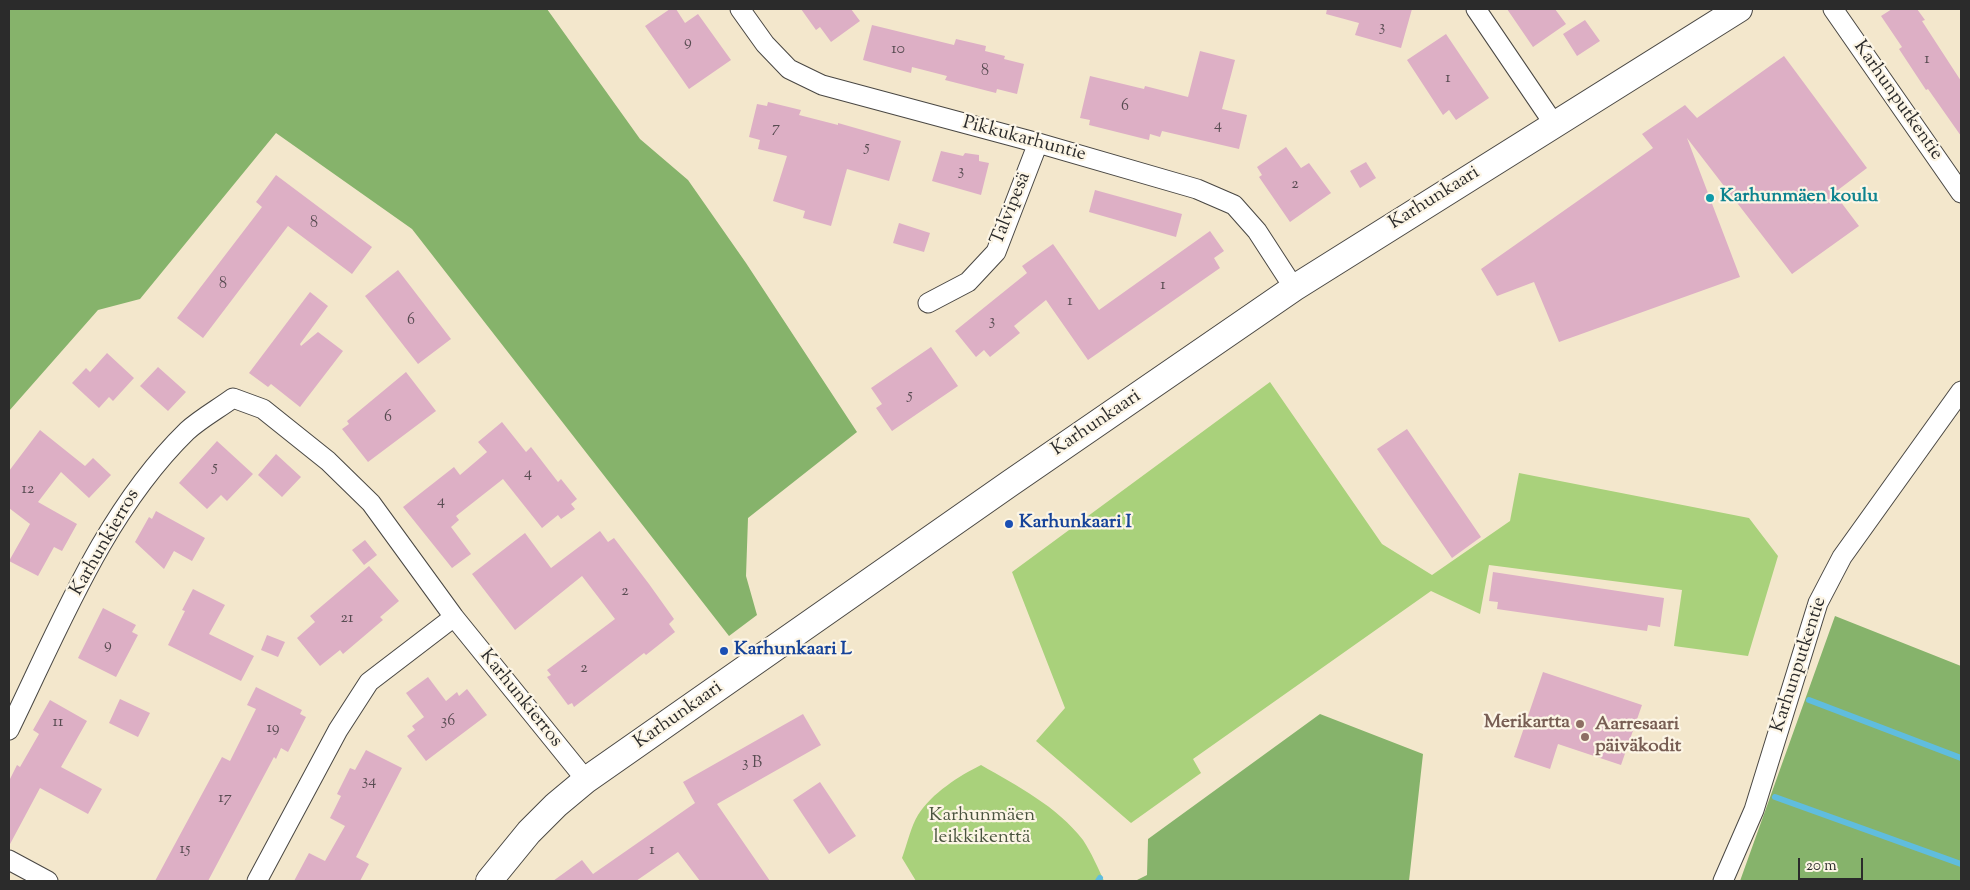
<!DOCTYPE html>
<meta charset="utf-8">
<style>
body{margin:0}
#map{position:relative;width:1970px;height:890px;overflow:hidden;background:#f3e7cc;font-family:"Sorts Mill Goudy",serif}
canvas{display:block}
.frame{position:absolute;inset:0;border:10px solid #2b2b2b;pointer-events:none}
.scale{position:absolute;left:1798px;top:858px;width:65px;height:22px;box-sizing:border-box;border:2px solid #2b2b2b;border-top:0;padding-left:6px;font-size:15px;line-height:18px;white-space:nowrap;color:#2b2b2b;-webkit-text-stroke:4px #fcf5e5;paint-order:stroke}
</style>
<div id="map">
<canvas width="1970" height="890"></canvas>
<div class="frame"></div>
<div class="scale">20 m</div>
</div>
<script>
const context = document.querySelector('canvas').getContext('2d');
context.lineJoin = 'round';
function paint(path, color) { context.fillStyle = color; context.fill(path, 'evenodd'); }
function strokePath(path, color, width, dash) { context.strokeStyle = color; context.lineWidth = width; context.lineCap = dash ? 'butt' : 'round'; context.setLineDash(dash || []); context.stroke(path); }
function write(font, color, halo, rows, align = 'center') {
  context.font = font + ' "Sorts Mill Goudy",serif'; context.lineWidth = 4.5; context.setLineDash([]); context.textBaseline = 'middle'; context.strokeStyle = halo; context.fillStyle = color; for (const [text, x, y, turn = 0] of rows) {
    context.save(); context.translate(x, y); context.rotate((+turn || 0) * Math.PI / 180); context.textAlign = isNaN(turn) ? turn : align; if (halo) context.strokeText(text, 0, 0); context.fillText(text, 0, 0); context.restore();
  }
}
paint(new Path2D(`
 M 1270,382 L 1382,544 L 1432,575 L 1510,521 L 1519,473 L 1749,518 L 1778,556 L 1748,656 L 1674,646 L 1682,590 L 1489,565 L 1480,614 L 1431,591 L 1193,759 L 1201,773 L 1131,823 L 1036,741 L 1065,708 L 1012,572 Z
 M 981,765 C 1017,786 1057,806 1083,840 C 1091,852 1098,868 1104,881 L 916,881 L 902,858 C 907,845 911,826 918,815 C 932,793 959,776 981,765 Z`), '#a9d17b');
paint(new Path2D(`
 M 9,9 L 547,9 L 640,139 L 688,180 L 746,263 L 857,432 L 748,518 L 746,576 L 757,615 L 729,636 L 412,229 L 276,133 L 140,299 L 98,310 L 9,411 Z
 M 1835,616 L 1961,666 L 1961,881 L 1740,881 Z
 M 1320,714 L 1423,754 L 1409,881 L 1135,881 L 1147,875 L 1148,839 Z`), '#86b36b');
strokePath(new Path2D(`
 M 1809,700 L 1961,758
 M 1775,797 L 1961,864
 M 1098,881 L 1100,878`), '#60bdde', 6);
paint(new Path2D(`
 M 670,9 L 676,9 L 685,23 L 698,14 L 731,60 L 689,89 L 645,26 Z
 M 801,9 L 851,9 L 860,21 L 831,42 L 820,27 L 816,30 Z
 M 1327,9 L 1412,9 L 1401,48 L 1355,35 L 1359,23 L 1326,14 Z
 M 1507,9 L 1555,9 L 1566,24 L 1533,47 Z
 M 1892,9 L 1917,9 L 1925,20 L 1922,21 L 1961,81 L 1961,136 L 1928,89 L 1926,90 L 1899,49 L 1902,47 L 1881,16 Z
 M 1585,20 L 1600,41 L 1577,56 L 1563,34 Z
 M 872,25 L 954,45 L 956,39 L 986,46 L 985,51 L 1005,56 L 1004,59 L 1024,64 L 1017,94 L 997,89 L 996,93 L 945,80 L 947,76 L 912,67 L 911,73 L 863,60 Z
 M 1446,34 L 1489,98 L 1456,120 L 1449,110 L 1443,115 L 1407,60 Z
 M 1200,51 L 1235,60 L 1222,109 L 1247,115 L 1239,149 L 1162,131 L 1160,137 L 1150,134 L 1149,140 L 1089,125 L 1090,120 L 1080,118 L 1090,76 L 1144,89 L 1145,86 L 1188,97 Z
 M 1784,56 L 1867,168 L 1834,193 L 1859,226 L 1792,274 L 1687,138 L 1740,277 L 1559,342 L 1534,282 L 1497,296 L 1481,269 L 1653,148 L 1642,134 L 1685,105 L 1697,118 Z
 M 768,102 L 801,110 L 799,115 L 838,125 L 838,123 L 901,141 L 889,181 L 847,169 L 831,226 L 803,218 L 805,211 L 773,201 L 787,156 L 758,149 L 760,140 L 749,137 L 757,104 L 767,106 Z
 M 1286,147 L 1301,168 L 1309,163 L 1331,193 L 1290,222 L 1259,177 L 1262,175 L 1257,167 Z
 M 941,151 L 963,156 L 965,153 L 979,155 L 979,161 L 989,163 L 981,195 L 932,181 Z
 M 1366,162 L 1376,178 L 1360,188 L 1350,171 Z
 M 276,175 L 372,247 L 352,274 L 288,226 L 203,338 L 177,318 L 262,207 L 256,202 Z
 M 1095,190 L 1182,214 L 1176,237 L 1089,212 Z
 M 899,223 L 930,233 L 924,252 L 893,243 Z
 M 1210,231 L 1224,251 L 1214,258 L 1220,268 L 1088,360 L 1046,300 L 1014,326 L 1020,333 L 990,357 L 984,350 L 976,357 L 955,331 L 1027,273 L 1022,266 L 1053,244 L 1099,310 Z
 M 398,270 L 451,339 L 418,364 L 365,296 Z
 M 310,292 L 328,306 L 300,344 L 301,346 L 318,332 L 343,351 L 300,407 L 271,384 L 268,387 L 249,373 Z
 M 931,347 L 958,386 L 892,431 L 876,408 L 882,404 L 871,388 Z
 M 107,353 L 134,378 L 113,401 L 109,397 L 99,408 L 72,383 L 86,368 L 90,372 Z
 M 158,367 L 186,392 L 168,411 L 140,386 Z
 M 406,372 L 436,411 L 368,462 L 342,429 L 349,424 L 347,421 Z
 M 502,422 L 526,452 L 531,447 L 558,482 L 561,479 L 577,499 L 571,504 L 575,509 L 561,519 L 558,515 L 542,528 L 503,479 L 456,516 L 459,520 L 451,527 L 471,554 L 452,568 L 403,507 L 454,467 L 460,475 L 487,452 L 478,442 Z
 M 1407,429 L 1481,537 L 1452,558 L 1377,449 Z
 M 40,430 L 85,466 L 93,458 L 111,475 L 89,498 L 61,472 L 38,502 L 77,524 L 62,551 L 54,547 L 38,576 L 9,561 L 30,524 L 9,508 L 9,471 Z
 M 217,441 L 253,474 L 227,501 L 221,495 L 207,509 L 179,483 Z
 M 276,454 L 301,477 L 282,497 L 258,475 Z
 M 156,511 L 205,538 L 192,561 L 174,551 L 164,569 L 135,542 L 149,517 L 152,519 Z
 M 600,531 L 608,542 L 614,538 L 649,584 L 674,619 L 669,624 L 675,632 L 646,655 L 644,653 L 574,707 L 572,703 L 568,705 L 547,677 L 551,675 L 547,670 L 615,619 L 582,576 L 515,630 L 472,574 L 525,533 L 551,568 Z
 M 365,540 L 377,555 L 364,565 L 352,550 Z
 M 369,566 L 399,601 L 380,617 L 383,620 L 343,654 L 340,650 L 320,666 L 297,638 L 315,622 L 310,616 Z
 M 1493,572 L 1664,598 L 1660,627 L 1648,625 L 1647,631 L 1497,609 L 1498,602 L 1489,601 Z
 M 193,589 L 225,605 L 209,634 L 254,656 L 241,681 L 168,645 L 185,611 L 182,610 Z
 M 103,608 L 136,625 L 132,632 L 138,635 L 116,677 L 78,658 Z
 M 267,635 L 285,642 L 278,657 L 261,650 Z
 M 1543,672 L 1642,705 L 1621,765 L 1558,744 L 1550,769 L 1514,757 Z
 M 428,677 L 446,701 L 457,692 L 459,696 L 467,689 L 487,715 L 426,761 L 407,736 L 415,730 L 412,726 L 424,717 L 406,693 Z
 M 256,687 L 302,710 L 300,714 L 306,717 L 288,752 L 281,748 L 276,759 L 274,757 L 208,881 L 155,881 L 222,757 L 230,761 L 256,709 L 247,705 Z
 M 120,699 L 150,713 L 138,737 L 109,723 Z
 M 50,700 L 87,721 L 61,767 L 102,789 L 88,814 L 40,788 L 9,846 L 9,781 L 17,765 L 20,767 L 39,734 L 33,730 Z
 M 803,714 L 821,745 L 717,804 L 770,881 L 700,881 L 678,852 L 636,881 L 553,881 L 582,860 L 593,874 L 695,803 L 683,782 Z
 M 366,750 L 402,768 L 356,857 L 369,864 L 360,881 L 294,881 L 309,853 L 325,861 L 345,826 L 330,818 L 341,796 L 337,794 L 350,768 L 355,770 Z
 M 820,782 L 856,836 L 829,854 L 793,800 Z`), '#ddafc5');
const street = new Path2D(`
 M 740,9 L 765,44 L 789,69 L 822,85 L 1038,143 L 1197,189 L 1234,205 L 1257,231 L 1294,288
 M 1476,9 L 1554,124
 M 1833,9 L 1961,193
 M 928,303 L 968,282 L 996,252 L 1038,143
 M 9,730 C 59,628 104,512 187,431 C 200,419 218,409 233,398 L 263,409 L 328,461 L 371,503 L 454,617 L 586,780
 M 9,860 L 48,881
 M 257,881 L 338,730 L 369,682 L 454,617
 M 1723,881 L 1754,810 L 1818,603 L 1842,557 L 1961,391`);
const secondary = new Path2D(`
 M 489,881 L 529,832 L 556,805 L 586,780 L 1009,484 L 1294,288 L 1739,9`);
strokePath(street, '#494743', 21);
strokePath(secondary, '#494743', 28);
strokePath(street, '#fff', 19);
strokePath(secondary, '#fff', 26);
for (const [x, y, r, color] of [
 [1710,198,5,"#0f9aa8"],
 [1009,524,5,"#1a4fb4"],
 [724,651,5,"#1a4fb4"],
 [1580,724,5,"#8d6e63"],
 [1585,737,5,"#8d6e63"]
]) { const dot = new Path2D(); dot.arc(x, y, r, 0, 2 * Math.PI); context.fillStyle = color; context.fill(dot); strokePath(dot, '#fcf5e5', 2); }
write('16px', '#584c52', null, [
 ["3",1382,28],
 ["9",688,43],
 ["10",898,50],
 ["1",1927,60],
 ["8",985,72],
 ["1",1448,79],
 ["6",1125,107],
 ["4",1218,126],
 ["7",776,129],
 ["5",867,148],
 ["3",961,172],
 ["2",1295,185],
 ["8",314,224],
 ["8",223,285],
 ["1",1163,286],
 ["1",1070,302],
 ["6",411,321],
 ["3",992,322],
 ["5",910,396],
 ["6",388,418],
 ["5",215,468],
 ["4",528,474],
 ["12",28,490],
 ["4",441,502],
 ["2",625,592],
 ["21",347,619],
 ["9",108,646],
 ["2",584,669],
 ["36",448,722],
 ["11",58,723],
 ["19",273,729],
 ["3 B",752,764],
 ["34",369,782],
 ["17",225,799],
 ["15",185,850],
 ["1",652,851]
]);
write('19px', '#2b2b2b', '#fcf5e5', [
 ["Karhunputkentie",1897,101,55],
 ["Pikkukarhuntie",1024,140,15],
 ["Karhunkaari",1435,199,-32],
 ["Talvipesä",1012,209,-68],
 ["Karhunkaari",1097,424,-34],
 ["Karhunkierros",106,543,-60],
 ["Karhunputkentie",1800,665,-72],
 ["Karhunkierros",520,699,51],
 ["Karhunkaari",679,716,-35]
]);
write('bold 19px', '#0d838f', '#fcf5e5', [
 ["Karhunmäen koulu",1720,198]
], 'left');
write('bold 19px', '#164399', '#fcf5e5', [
 ["Karhunkaari I",1019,524],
 ["Karhunkaari L",734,651]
], 'left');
write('bold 19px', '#785e54', '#fcf5e5', [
 ["Merikartta",1570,724],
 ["Aarresaari",1595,726,"left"],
 ["päiväkodit",1595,748,"left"]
], 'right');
write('19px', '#4a543f', '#fcf5e5', [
 ["Karhunmäen",982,817],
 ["leikkikenttä",982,839]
]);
</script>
